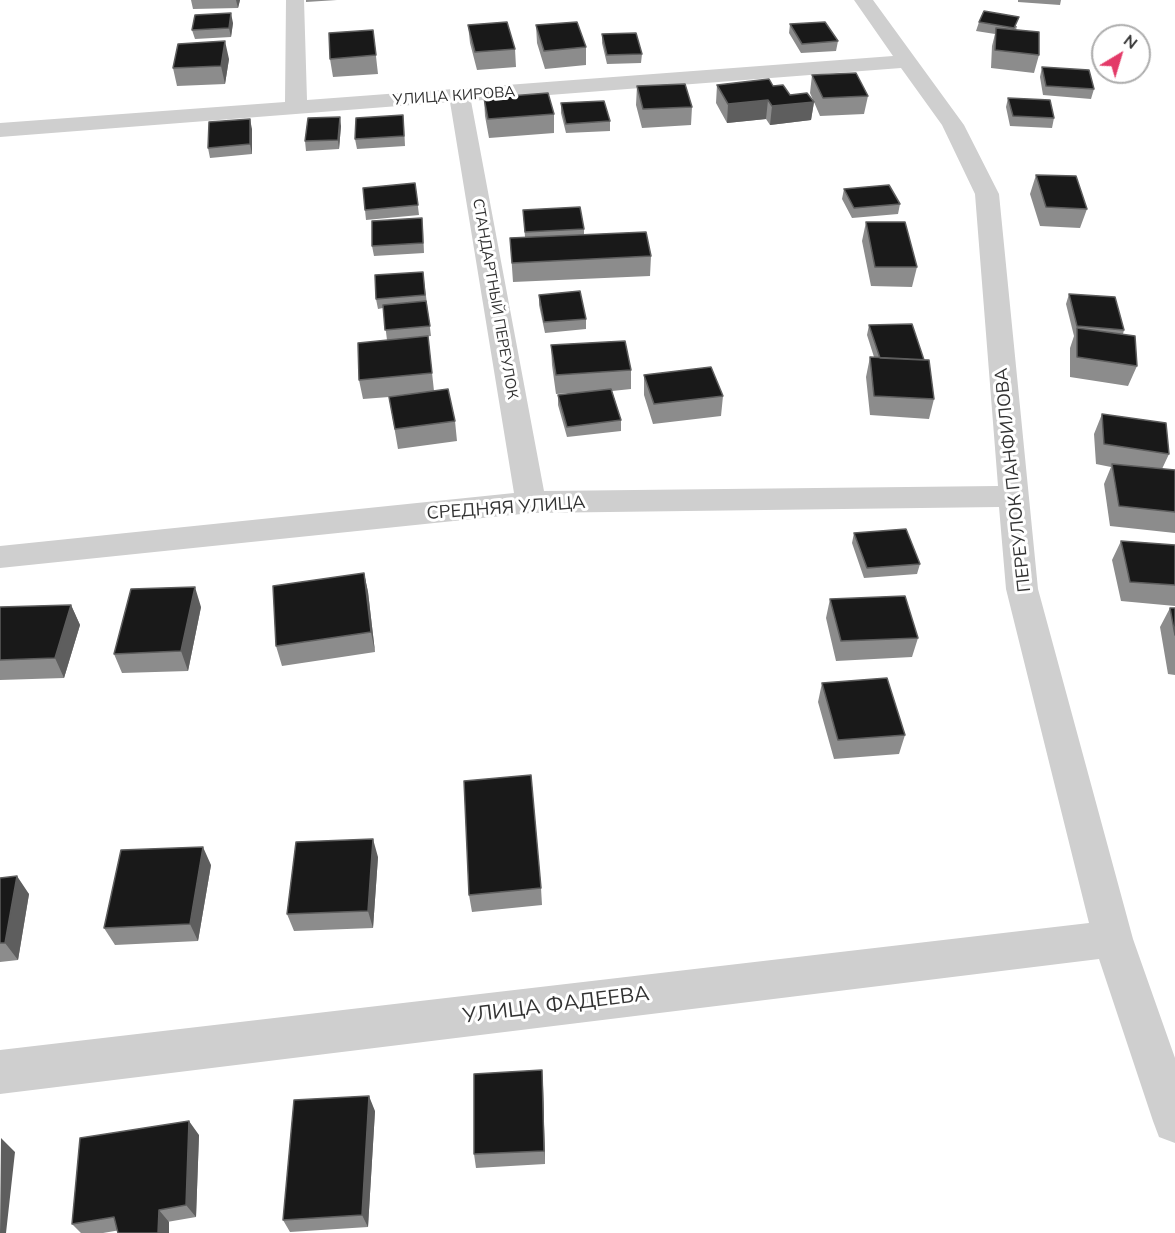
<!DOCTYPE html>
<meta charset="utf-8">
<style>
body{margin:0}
#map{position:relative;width:1175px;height:1233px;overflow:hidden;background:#fff;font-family:Mulish,sans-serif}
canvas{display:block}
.north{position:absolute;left:1091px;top:24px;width:60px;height:60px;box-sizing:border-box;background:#fff;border:2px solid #adadad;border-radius:50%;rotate:38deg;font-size:16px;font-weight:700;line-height:24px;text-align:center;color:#323232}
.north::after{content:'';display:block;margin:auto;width:21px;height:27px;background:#e33a68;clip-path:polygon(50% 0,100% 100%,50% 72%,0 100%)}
</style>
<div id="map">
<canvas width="1175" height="1233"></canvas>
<div class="north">N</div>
</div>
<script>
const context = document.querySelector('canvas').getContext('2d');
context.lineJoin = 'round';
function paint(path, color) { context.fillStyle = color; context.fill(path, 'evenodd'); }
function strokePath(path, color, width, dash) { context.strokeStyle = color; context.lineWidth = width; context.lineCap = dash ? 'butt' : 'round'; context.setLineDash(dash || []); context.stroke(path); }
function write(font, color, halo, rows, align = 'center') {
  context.font = font + ' Mulish,sans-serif'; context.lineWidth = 6; context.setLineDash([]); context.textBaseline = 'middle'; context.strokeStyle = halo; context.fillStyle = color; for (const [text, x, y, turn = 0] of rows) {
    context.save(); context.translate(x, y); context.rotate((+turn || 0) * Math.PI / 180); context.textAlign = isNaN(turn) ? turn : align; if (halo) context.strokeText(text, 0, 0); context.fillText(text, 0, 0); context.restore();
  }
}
paint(new Path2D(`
 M 286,0 L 304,0 L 307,100 L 893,56 L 854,0 L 873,0 L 964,125 L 999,194 L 1038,589 L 1133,939 L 1175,1058 L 1175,1143 L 1159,1137 L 1153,1121 L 1099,959 L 0,1094 L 0,1050 L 1089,923 L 1006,589 L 999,507 L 531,513 L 0,568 L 0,546 L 514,493 L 450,102 L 0,137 L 0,123 L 285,102 ZM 901,68 L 942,125 L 975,194 L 998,486 L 544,491 L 471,101 Z`), '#cfcfcf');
paint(new Path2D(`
 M 191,0 L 240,0 L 238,8 L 193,9 Z
 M 306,0 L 337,0 L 306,2 Z
 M 1018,0 L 1061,0 L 1060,5 L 1018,2 Z
 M 979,22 L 1017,26 L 1016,30 L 1039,55 L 1034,73 L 991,68 L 992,46 L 995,34 L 976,31 Z
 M 233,23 L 231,37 L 195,39 L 192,30 Z
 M 790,24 L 838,41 L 836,51 L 801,53 L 789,33 Z
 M 468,25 L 515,49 L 516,67 L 477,70 L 470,43 Z
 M 536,25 L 586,47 L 586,65 L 545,69 L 537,43 Z
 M 373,30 L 378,74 L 333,77 L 330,59 Z
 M 602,34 L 642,54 L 641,63 L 607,64 L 602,43 Z
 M 229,59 L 225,84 L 177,86 L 173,68 Z
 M 1042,67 L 1094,89 L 1091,99 L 1043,95 L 1040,77 Z
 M 812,75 L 868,96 L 864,114 L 820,116 L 814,102 L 811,120 L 770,125 L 766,119 L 727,123 L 716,103 L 717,85 L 773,86 L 790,95 L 813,100 L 810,93 Z
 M 637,86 L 692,107 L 691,125 L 642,128 L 636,105 Z
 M 484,98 L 554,114 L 554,133 L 489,138 L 485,116 Z
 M 1008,98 L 1054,118 L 1052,128 L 1010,126 L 1006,107 Z
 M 561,103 L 610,121 L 610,131 L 566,133 L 561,113 Z
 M 404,125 L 405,146 L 357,149 L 355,139 Z
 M 341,126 L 339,149 L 306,151 L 305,141 Z
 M 252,129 L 252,154 L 210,158 L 208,148 Z
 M 1036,175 L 1087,209 L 1080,228 L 1040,226 L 1030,194 Z
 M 415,183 L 419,215 L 366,220 L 365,210 Z
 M 844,189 L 900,204 L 898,214 L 852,218 L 842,199 Z
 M 523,210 L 584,229 L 584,235 L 651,256 L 650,276 L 513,282 L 510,238 L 525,237 Z
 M 866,222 L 917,267 L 912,287 L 871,286 L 862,241 Z
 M 423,228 L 424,253 L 374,256 L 372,246 Z
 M 423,272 L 431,336 L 405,338 L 428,336 L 434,391 L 455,421 L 457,441 L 398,449 L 389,397 L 363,399 L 359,380 L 387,340 L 383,308 L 378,309 L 376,299 Z
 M 1069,294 L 1124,330 L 1123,334 L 1137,366 L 1128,386 L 1070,377 L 1070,348 L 1074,336 L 1066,304 Z
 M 539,295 L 586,319 L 586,329 L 545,333 L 539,305 Z
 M 869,325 L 934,399 L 929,419 L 870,415 L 866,377 L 870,357 L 874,357 L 867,335 Z
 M 551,345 L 631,370 L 631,389 L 612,391 L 621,420 L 621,431 L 567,437 L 558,405 L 558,395 L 573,393 L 556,394 L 552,365 Z
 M 644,375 L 723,396 L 721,416 L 653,424 L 644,395 Z
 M 1102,414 L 1169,454 L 1162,469 L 1175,470 L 1175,533 L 1110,526 L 1104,484 L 1111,467 L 1096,464 L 1094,434 Z
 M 854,533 L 920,564 L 917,574 L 864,578 L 852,543 Z
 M 1121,541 L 1175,545 L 1175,606 L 1121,601 L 1112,560 Z
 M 364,573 L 368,592 L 375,652 L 282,666 L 276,646 Z
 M 830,599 L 918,638 L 912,657 L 836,661 L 826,618 Z
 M 71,605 L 80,625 L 64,678 L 0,680 L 0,607 Z
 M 201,607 L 188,671 L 122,673 L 114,654 Z
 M 1170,608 L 1175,608 L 1175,675 L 1168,674 L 1160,627 Z
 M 822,683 L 905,735 L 899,754 L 834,759 L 818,702 Z
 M 378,857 L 373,928 L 294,931 L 287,914 Z
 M 211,865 L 198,941 L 115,945 L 104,928 Z
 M 0,878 L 29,894 L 18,960 L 0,962 Z
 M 541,888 L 542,905 L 472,912 L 469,895 Z
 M 543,1085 L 545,1164 L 476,1168 L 474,1154 Z
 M 375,1111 L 368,1227 L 290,1232 L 283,1220 Z
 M 199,1135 L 196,1217 L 103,1233 L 81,1233 L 72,1224 Z`), '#8c8c8c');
paint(new Path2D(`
 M 236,0 L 240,0 L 238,8 Z
 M 231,13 L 233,23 L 231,37 L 229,28 Z
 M 225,41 L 229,59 L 225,84 L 221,66 Z
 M 768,100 L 766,119 L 727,123 L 728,104 Z
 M 814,102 L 811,120 L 770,125 L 772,106 Z
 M 340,117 L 341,126 L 339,149 L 338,140 Z
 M 250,119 L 252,129 L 252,154 L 250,144 Z
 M 364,573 L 368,592 L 375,652 L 371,632 Z
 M 195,587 L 201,607 L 188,671 L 181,651 Z
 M 71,605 L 80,625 L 64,678 L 55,658 Z
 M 373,839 L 378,857 L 373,928 L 368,911 Z
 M 203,847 L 211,865 L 198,941 L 190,924 Z
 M 17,876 L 29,894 L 18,960 L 5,943 Z
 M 542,1070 L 543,1085 L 545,1164 L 544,1151 Z
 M 369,1096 L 375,1111 L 368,1227 L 362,1215 Z
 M 189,1121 L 199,1135 L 196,1217 L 186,1205 Z
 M 1,1138 L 15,1152 L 6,1233 L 0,1233 Z
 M 159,1210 L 169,1222 L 169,1233 L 158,1233 Z`), '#5e5e5e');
const building = new Path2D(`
 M 984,11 L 1019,17 L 1014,28 L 979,22 Z
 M 231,13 L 229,28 L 192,30 L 195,15 Z
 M 507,22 L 515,49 L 475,52 L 468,25 Z
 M 577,22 L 586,47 L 544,51 L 536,25 Z
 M 825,22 L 838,41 L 802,44 L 790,24 Z
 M 996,28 L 1039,32 L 1039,55 L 995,50 Z
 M 373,30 L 376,55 L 330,59 L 329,33 Z
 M 636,33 L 642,54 L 607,55 L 602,34 Z
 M 225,41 L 221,66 L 173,68 L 178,44 Z
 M 1042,67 L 1089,70 L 1094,89 L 1046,86 Z
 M 856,73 L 868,96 L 823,98 L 812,75 Z
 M 769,79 L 773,86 L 783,85 L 790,95 L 807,93 L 814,102 L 772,106 L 768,100 L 728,104 L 717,85 Z
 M 685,84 L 692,107 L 643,109 L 637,86 Z
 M 548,93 L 554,114 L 488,119 L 484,98 Z
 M 1008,98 L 1050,100 L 1054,118 L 1013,116 Z
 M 604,101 L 610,121 L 566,124 L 561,103 Z
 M 403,115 L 404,136 L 355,139 L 356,118 Z
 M 340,117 L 338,140 L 305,141 L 308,118 Z
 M 250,119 L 250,144 L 208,148 L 209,122 Z
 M 1036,175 L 1076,176 L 1087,209 L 1046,207 Z
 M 415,183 L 418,205 L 365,210 L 363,188 Z
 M 889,185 L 900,204 L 854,208 L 844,189 Z
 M 580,207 L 584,229 L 525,232 L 523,210 Z
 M 422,218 L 423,243 L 372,246 L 372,221 Z
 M 866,222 L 905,222 L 917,267 L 875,267 Z
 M 646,232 L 651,256 L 512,263 L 510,238 Z
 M 423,272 L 425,295 L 376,299 L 375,275 Z
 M 580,291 L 586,319 L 544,322 L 539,295 Z
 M 1069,294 L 1115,297 L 1124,330 L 1077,326 Z
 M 426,301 L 430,326 L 385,330 L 383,305 Z
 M 912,324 L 924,360 L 880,358 L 869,325 Z
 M 1077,328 L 1135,336 L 1137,366 L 1077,357 Z
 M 428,336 L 432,373 L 359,380 L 358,343 Z
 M 625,341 L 631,370 L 556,375 L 551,345 Z
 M 870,357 L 929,360 L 934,399 L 874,396 Z
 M 711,367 L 723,396 L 654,404 L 644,375 Z
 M 448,389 L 455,421 L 395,429 L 389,397 Z
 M 611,389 L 621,420 L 567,427 L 558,395 Z
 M 1102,414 L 1166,423 L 1169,454 L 1104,444 Z
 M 1112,464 L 1175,470 L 1175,512 L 1119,506 Z
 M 906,529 L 920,564 L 867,568 L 854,533 Z
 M 1121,541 L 1175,545 L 1175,585 L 1130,582 Z
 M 364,573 L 371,632 L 276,646 L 273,586 Z
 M 195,587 L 181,651 L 114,654 L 131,589 Z
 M 905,596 L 918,638 L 841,641 L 830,599 Z
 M 71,605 L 55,658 L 0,660 L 0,607 Z
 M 1170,608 L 1175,608 L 1175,635 Z
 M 887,678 L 905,735 L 838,740 L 822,683 Z
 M 531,775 L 541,888 L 469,895 L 464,781 Z
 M 373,839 L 368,911 L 287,914 L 296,842 Z
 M 203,847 L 190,924 L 104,928 L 121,850 Z
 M 17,876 L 5,943 L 0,943 L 0,878 Z
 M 542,1070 L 544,1151 L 474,1154 L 474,1074 Z
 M 369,1096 L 362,1215 L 283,1220 L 294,1100 Z
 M 189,1121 L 186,1205 L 159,1210 L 158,1233 L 118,1233 L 114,1217 L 72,1224 L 80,1138 Z`);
paint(building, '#191919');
strokePath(building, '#5e5e5e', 1.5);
write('15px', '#323232', '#fff', [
 ["УЛИЦА КИРОВА",454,96,-4],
 ["СТАНДАРТНЫЙ ПЕРЕУЛОК",495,299,80]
]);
write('18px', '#323232', '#fff', [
 ["ПЕРЕУЛОК ПАНФИЛОВА",1013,480,-96],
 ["СРЕДНЯЯ УЛИЦА",506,508,-4]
]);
write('21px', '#323232', '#fff', [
 ["УЛИЦА ФАДЕЕВА",556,1005,-7]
]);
</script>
